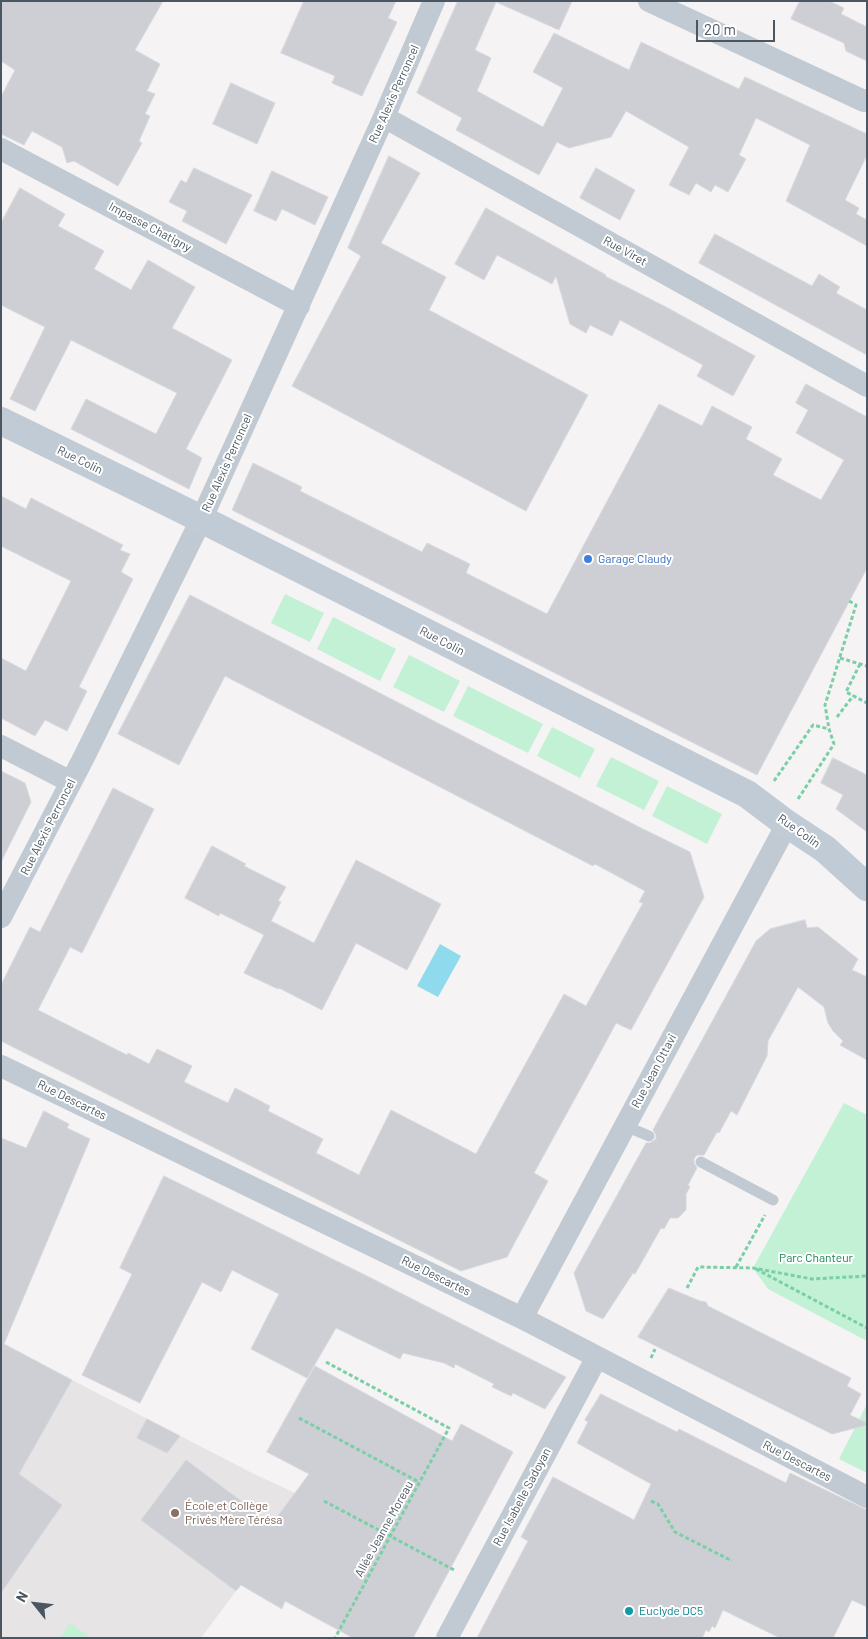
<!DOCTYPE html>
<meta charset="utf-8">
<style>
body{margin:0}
#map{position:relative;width:868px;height:1639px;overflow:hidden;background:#f5f3f3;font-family:Barlow,sans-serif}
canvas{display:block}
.frame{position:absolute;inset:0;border:2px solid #4a5661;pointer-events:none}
.north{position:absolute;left:10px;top:1579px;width:50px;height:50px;-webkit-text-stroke:4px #fff;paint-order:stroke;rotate:299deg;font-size:14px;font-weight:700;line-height:20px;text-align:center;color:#4a5661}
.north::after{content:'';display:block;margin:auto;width:18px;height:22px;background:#4a5661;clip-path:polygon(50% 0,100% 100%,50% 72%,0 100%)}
.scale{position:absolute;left:696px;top:20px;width:79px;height:22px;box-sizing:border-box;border:2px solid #4a5661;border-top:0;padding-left:6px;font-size:15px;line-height:18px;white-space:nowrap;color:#4a5661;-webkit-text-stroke:4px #fff;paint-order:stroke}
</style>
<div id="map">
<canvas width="868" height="1639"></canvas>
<div class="frame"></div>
<div class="north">N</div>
<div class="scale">20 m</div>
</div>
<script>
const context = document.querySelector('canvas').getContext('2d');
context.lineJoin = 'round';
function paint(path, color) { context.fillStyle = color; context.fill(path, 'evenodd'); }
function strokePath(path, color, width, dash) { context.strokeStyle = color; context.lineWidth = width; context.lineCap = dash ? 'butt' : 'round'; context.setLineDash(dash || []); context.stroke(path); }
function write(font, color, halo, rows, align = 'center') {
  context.font = font + ' Barlow,sans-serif'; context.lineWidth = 4; context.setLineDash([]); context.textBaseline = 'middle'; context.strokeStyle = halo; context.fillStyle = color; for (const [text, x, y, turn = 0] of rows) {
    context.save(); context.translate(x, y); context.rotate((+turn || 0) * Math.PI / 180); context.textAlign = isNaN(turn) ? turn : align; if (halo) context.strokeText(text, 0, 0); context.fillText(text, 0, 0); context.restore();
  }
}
paint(new Path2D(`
 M 72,1380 L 254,1474 L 295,1493 L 280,1532 L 201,1638 L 1,1638 L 1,1593 L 62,1505 L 19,1474 Z`), '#e6e4e5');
paint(new Path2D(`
 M 285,594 L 324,613 L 310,642 L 271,623 Z
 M 333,617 L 396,649 L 380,681 L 317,649 Z
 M 409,655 L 460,681 L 444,712 L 393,687 Z
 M 468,686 L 543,724 L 528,753 L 453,716 Z
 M 552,727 L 595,749 L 580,778 L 537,756 Z
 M 611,757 L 659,781 L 644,810 L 596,786 Z
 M 667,786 L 722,814 L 707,844 L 652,816 Z
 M 844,1103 L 867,1115 L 867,1341 L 768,1289 L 753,1268 Z
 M 867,1404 L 867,1473 L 839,1459 Z
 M 70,1623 L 91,1638 L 60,1638 Z`), '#c3f1d5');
paint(new Path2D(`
 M 440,944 L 461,956 L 438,997 L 417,986 Z`), '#90daee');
const building = new Path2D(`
 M 1,1 L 163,1 L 135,50 L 160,64 L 147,91 L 155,94 L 145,114 L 150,116 L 139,141 L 142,143 L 118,186 L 74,161 L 67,163 L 62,147 L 32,131 L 24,145 L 1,134 L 1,97 L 15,70 L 1,61 Z
 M 304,1 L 396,1 L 388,18 L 397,22 L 362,96 L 332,83 L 335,76 L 281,53 Z
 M 458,1 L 572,1 L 559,30 L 496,2 L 475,50 L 491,58 L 477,91 L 543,127 L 563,88 L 533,72 L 554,33 L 629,70 L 641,42 L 739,89 L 745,77 L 867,134 L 867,155 L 845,200 L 859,208 L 856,214 L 867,220 L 867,246 L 786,201 L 810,145 L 756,118 L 739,155 L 746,159 L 728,192 L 715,185 L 711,192 L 696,183 L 689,195 L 669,185 L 689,147 L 626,111 L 611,137 L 569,148 L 557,142 L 539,175 L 456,130 L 462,118 L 417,93 Z
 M 800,1 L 829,1 L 844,8 L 841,14 L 867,27 L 867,61 L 846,51 L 844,43 L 791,19 Z
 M 231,83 L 275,103 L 257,144 L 213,124 Z
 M 389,156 L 420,173 L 381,243 L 446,277 L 429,310 L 588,395 L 526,511 L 292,386 L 361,256 L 348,248 Z
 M 194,168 L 252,195 L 226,244 L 182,221 L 187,211 L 169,202 L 181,180 L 186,183 Z
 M 596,168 L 635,190 L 620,220 L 580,198 Z
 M 272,171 L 328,197 L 315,225 L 282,209 L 276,221 L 254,211 Z
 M 20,188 L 65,214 L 58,226 L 104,251 L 94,269 L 131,290 L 148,260 L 195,287 L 172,328 L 232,360 L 186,449 L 202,458 L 189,489 L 71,429 L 86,399 L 156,434 L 177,393 L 71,340 L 35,411 L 10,399 L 45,327 L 1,305 L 1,223 Z
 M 486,208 L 606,275 L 605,276 L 666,307 L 755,356 L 733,396 L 697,376 L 703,365 L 620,320 L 612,336 L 590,325 L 586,333 L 570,324 L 556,276 L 552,284 L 497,255 L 484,280 L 455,264 Z
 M 715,234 L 812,286 L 819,274 L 840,287 L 836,293 L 867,310 L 867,355 L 699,263 Z
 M 806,384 L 867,417 L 867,568 L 757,775 L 232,510 L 253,463 L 302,487 L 300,491 L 422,552 L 427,543 L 470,564 L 466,573 L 547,614 L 659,404 L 702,426 L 712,406 L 752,427 L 746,439 L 782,459 L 773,475 L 821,500 L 844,460 L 796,433 L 808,410 L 796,403 Z
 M 1,496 L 26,509 L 31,498 L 123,545 L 120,550 L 130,554 L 121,572 L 133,579 L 79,687 L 87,691 L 67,731 L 45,720 L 35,736 L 1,718 L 1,658 L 26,671 L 71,581 L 1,546 Z
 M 190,595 L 639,827 L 690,852 L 704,897 L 631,1030 L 616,1023 L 600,1053 L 534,1173 L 548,1181 L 507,1257 L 461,1271 L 1,1041 L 1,985 L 30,927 L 40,932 L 113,788 L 154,809 L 82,953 L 70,947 L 38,1010 L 127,1055 L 128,1053 L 149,1064 L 157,1049 L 192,1066 L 184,1082 L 228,1103 L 235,1088 L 270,1106 L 268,1111 L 323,1139 L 316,1153 L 359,1175 L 391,1110 L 476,1154 L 564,994 L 586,1006 L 643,903 L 639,902 L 645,891 L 595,864 L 593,866 L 225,676 L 179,765 L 118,734 Z
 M 833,758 L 867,775 L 867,832 L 836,809 L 843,795 L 821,783 Z
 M 1,771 L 25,783 L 31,802 L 1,862 Z
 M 212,846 L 246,864 L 244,866 L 286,887 L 278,901 L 281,902 L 271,921 L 314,943 L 356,860 L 441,904 L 407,970 L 356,943 L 322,1010 L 279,988 L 278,989 L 244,973 L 264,935 L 220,913 L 219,916 L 185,898 Z
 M 805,920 L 807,928 L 818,927 L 858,959 L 852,970 L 867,977 L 867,1060 L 840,1045 L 843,1041 L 833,1031 L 828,1023 L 824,1007 L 798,987 L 768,1041 L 767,1056 L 737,1115 L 731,1111 L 719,1133 L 717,1132 L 704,1155 L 697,1155 L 694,1159 L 694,1163 L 697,1168 L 688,1185 L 690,1187 L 686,1194 L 686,1210 L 678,1218 L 670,1218 L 664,1229 L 661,1228 L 635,1274 L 633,1273 L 603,1319 L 586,1311 L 574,1273 L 646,1143 L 650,1143 L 656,1139 L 656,1135 L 653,1130 L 756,941 L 770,929 Z
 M 44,1111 L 69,1124 L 67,1128 L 90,1139 L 4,1344 L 72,1380 L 19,1474 L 62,1505 L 1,1593 L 1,1138 L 26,1148 Z
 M 164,1176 L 365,1275 L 566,1377 L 545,1409 L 513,1393 L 511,1396 L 492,1387 L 494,1384 L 455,1364 L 454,1368 L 444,1363 L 403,1353 L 400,1359 L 336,1328 L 307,1378 L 251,1349 L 279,1294 L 232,1270 L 221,1292 L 202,1282 L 140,1403 L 82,1375 L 132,1274 L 120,1268 Z
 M 669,1288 L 700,1301 L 706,1302 L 708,1306 L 851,1378 L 847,1386 L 861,1394 L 850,1415 L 867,1423 L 867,1425 L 832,1434 L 638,1337 Z
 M 315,1366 L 452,1441 L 461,1424 L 513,1452 L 413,1638 L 353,1638 L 285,1601 L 282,1609 L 241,1585 L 236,1591 L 141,1520 L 186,1460 L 272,1524 L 309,1474 L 267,1452 Z
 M 601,1394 L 677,1432 L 679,1429 L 786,1483 L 790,1473 L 867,1510 L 867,1607 L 852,1600 L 833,1638 L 780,1638 L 723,1610 L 715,1628 L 712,1626 L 709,1632 L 706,1630 L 702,1638 L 477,1638 L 528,1541 L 521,1537 L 553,1477 L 634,1520 L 651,1484 L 577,1443 L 588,1422 L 585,1420 Z
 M 147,1419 L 180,1436 L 167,1453 L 137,1438 Z`);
paint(building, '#cdcfd5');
strokePath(building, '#d7d9de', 1);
strokePath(new Path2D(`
 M 840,658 L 867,666
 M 860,664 L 846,692 L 867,703
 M 837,717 L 853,696
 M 774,781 L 813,725 L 829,729
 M 798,799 L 834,744 L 829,729 L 825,705 L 856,605 L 849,601
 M 736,1267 L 765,1215
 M 756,1269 L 867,1328
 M 687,1288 L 698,1267 L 753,1268 L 812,1279 L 867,1276
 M 651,1358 L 655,1349
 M 326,1362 L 449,1428 L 335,1638
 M 299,1418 L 419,1482
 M 324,1501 L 456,1571
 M 651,1501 L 658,1504 L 675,1532 L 732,1561`), '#7ad0a6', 3, [4, 2.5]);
strokePath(new Path2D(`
 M 625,1126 L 649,1136
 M 701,1162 L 773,1200`), '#c1cad2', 11);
strokePath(new Path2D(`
 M 649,1 L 864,101 L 867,100
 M 384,117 L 867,386
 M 1,149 L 299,306
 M 1,746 L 71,782
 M 1,917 L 84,757 L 201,520 L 384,117 L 434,1
 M 1,1066 L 522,1318 L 867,1497
 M 522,1318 L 787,824
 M 447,1638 L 597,1357`), '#c1cad2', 22);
strokePath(new Path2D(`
 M 1,421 L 177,507 L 747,794 L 787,824 L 825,849 L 867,887`), '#c1cbd6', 28);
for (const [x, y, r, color] of [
 [588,559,5,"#3f7fe0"],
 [175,1513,5,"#8d6e63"],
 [629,1611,5,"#0f9aa8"]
]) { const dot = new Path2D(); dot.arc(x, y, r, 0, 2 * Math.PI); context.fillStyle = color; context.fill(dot); strokePath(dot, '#fff', 2); }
write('12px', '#4a5661', '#fff', [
 ["Rue Alexis Perroncel",394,94,-66],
 ["Impasse Chatigny",150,227,28],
 ["Rue Viret",625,251,29],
 ["Rue Colin",80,460,26],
 ["Rue Alexis Perroncel",227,463,-66],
 ["Rue Colin",442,641,27],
 ["Rue Alexis Perroncel",48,827,-63],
 ["Rue Colin",799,831,35],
 ["Rue Jean Ottavi",654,1071,-62],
 ["Rue Descartes",72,1100,26],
 ["Rue Descartes",436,1276,26],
 ["Rue Descartes",797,1461,27],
 ["Rue Isabelle Sadoyan",522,1497,-62],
 ["Allée Jeanne Moreau",384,1529,-61]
]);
write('12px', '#366cbe', '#fff', [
 ["Garage Claudy",598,559]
], 'left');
write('12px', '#17864f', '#fff', [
 ["Parc Chanteur",816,1258]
]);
write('12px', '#785e54', '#fff', [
 ["École et Collège",185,1506],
 ["Privés Mère Térésa",185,1520]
], 'left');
write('12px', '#0d838f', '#fff', [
 ["Euclyde DC5",639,1611]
], 'left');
</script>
